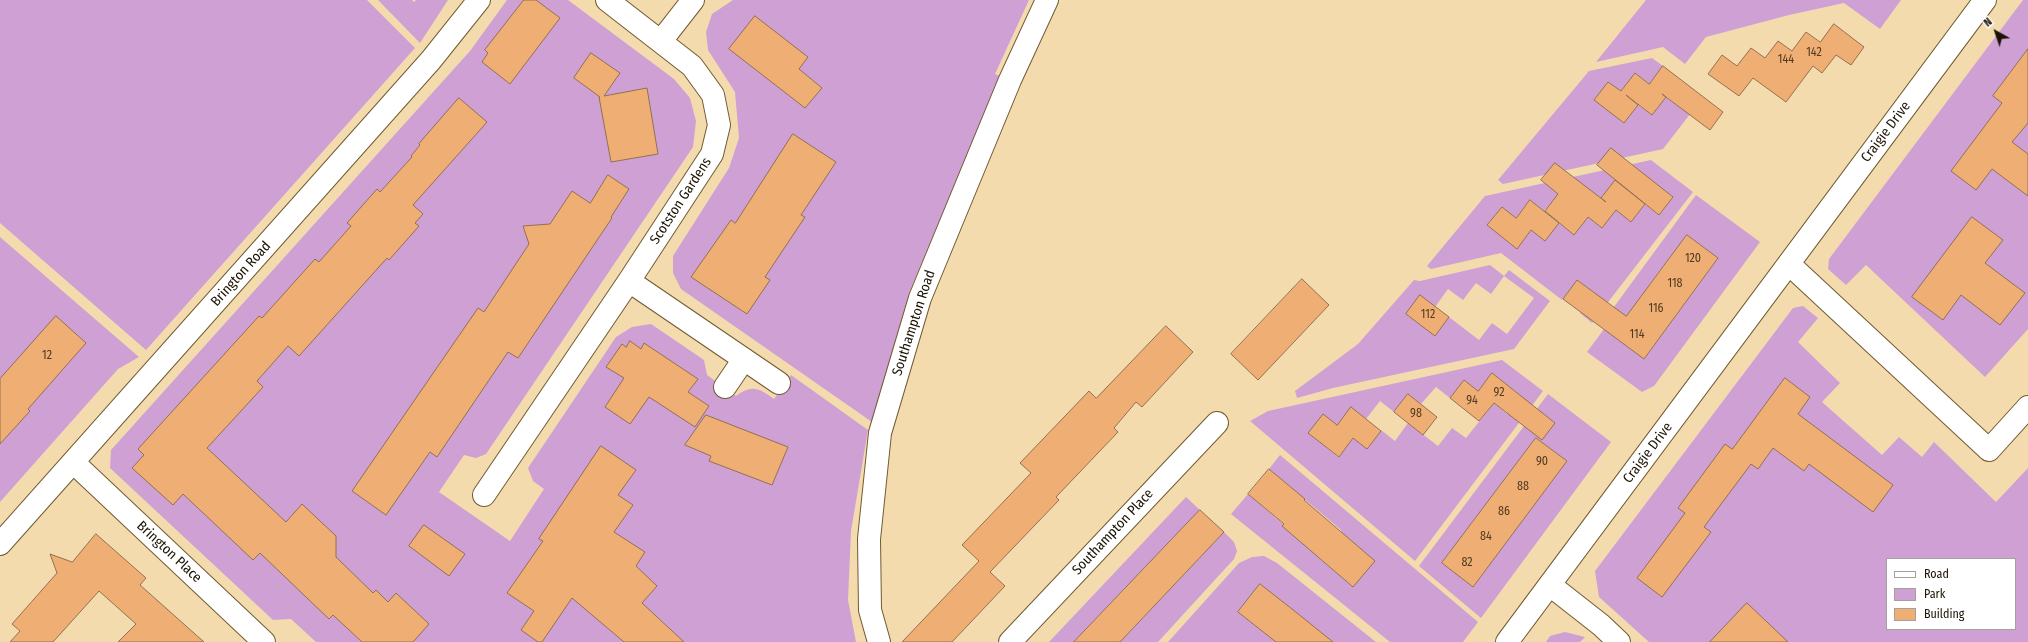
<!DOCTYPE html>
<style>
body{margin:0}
#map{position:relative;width:2028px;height:642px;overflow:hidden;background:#f3dbae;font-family:"Fira Sans Condensed",sans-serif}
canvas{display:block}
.legend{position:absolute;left:1886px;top:558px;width:130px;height:72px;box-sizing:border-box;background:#fff;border:1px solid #a4a19b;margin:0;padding:5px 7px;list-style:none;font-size:12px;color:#1c1304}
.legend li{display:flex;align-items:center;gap:8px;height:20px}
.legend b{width:20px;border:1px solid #a4a19b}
.north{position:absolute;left:1976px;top:12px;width:40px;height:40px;-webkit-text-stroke:3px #fff;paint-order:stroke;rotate:320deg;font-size:11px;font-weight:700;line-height:16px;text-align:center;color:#1c1304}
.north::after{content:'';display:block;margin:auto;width:14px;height:18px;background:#1c1304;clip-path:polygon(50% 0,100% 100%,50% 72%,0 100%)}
</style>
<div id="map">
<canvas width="2028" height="642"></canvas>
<ul class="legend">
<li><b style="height:5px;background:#fff"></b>Road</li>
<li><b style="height:11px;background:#cfa0d4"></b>Park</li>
<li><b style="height:11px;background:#eeae74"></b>Building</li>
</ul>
<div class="north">N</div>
</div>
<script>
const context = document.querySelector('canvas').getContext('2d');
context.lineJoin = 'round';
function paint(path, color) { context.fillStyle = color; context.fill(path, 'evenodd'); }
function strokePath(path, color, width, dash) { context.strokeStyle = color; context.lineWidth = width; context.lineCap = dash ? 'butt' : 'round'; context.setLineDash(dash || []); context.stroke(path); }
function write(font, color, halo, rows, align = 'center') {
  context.font = font + ' "Fira Sans Condensed",sans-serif'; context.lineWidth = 4; context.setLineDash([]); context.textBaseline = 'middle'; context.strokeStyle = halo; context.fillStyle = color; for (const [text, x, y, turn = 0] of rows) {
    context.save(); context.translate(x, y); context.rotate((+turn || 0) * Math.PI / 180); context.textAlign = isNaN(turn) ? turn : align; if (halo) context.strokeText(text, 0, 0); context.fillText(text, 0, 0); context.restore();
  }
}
paint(new Path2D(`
 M 0,0 L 367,0 L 415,48 L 146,350 L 0,223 Z
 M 378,0 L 412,0 L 414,2 L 416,0 L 448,0 L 420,43 Z
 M 507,0 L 568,0 L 674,79 L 690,98 L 696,121 L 693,147 L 486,454 L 476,458 L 464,455 L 439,492 L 510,541 L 544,489 L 533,481 L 528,468 L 616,337 L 632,327 L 651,324 L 704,360 L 707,375 L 736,396 C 752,384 759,388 774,399 L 791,375 L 868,430 L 851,531 L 848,600 L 856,642 L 316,642 L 291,619 L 273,620 L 110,468 L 111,450 L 470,51 Z
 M 733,0 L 1029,0 L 995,74 L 1000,76 L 909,293 L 872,422 L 681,289 L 673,273 L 673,256 L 729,168 L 739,138 L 735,92 L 708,50 L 706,32 L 712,14 Z
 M 1646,0 L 1901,0 L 1880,29 L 1844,3 L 1789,15 L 1706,37 L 1685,64 L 1663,47 L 1596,62 Z
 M 2023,0 L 2028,0 L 2028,329 L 1985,377 L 1866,265 L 1846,285 L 1828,269 L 1829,259 Z
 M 1652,58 L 1663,66 L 1649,84 L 1635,73 L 1621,91 L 1608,82 L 1594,100 L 1624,123 L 1638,105 L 1652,115 L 1666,97 L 1679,107 L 1693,89 L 1701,100 L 1663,149 L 1503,184 L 1498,180 L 1589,71 Z
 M 1651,160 L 1693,192 L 1592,323 L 1580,313 L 1595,293 L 1577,280 L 1562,300 L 1501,253 L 1431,269 L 1427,266 L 1485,196 ZM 1643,174 L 1673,197 L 1659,215 L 1645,204 L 1631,222 L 1616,210 L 1602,228 L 1588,217 L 1574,235 L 1559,223 L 1545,241 L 1531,230 L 1517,249 L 1487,225 L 1502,207 L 1516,218 L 1530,200 L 1544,211 L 1559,194 L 1601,198 L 1615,180 L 1629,191 Z
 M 1696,195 L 1760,242 L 1654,386 L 1642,392 L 1587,352 L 1604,329 L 1600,326 ZM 1687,235 L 1718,258 L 1644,359 L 1649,285 Z
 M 0,237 L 139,357 L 118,369 L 0,502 Z
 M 1490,265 L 1504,276 L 1509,270 L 1550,301 L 1514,349 L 1333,388 L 1297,398 L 1295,391 L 1358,344 L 1414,280 L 1420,281 ZM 1504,276 L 1534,298 L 1507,334 L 1492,323 L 1479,340 L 1449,317 L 1435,335 L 1435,307 L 1448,289 L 1463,300 L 1476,283 L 1491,294 Z
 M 1803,306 L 1818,318 L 1798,342 L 1840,383 L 1822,402 L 1882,455 L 1899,437 L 1922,457 L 1934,442 L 1996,502 L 2028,468 L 2028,642 L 1649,642 L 1599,597 L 1595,571 L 1793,308 ZM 1887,559 L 2015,559 L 2015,629 L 1887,629 Z
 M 1502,360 L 1543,391 L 1415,561 L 1250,421 L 1268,411 ZM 1492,373 L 1521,396 L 1507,414 L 1494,403 L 1466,438 L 1452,428 L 1438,446 L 1408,423 L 1395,441 L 1381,430 L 1367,449 L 1353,438 L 1338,457 L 1309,433 L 1337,425 L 1351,408 L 1366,419 L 1380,401 L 1394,412 L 1408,394 L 1421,404 L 1436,387 L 1450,398 L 1464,380 L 1478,391 Z
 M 1548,394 L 1611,442 L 1481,618 L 1419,566 ZM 1536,438 L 1567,461 L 1473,587 L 1442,563 Z
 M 1280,455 L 1478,622 L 1463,642 L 1390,642 L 1231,514 L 1248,494 L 1320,556 L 1319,558 L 1353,587 L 1341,530 L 1269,469 Z
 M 1186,497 L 1200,510 L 1074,642 L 1049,642 Z
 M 1224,532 L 1234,542 L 1237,551 L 1234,559 L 1158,642 L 1120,642 Z
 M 1264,556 L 1277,563 L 1376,642 L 1333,642 L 1260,584 L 1238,612 L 1276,642 L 1168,642 L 1239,563 L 1252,557 Z
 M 1565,632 L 1585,637 L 1580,642 L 1546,642 L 1550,636 Z`), '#cfa0d4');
const building = new Path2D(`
 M 524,0 L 536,0 L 560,18 L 510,84 L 482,62 L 488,53 L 485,50 Z
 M 755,16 L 808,57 L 799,69 L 822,88 L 805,108 L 729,49 Z
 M 1834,24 L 1864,47 L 1851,65 L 1836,55 L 1822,73 L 1813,66 L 1786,102 L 1753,78 L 1739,96 L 1708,74 L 1722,55 L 1737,66 L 1751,48 L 1765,58 L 1778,41 L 1792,51 L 1806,32 L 1820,42 Z
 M 2028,49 L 2028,123 L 2012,142 L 2028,154 L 2028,196 L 1992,169 L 1976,190 L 1951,171 L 2002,103 L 1993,96 Z
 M 591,53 L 620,73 L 604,96 L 647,88 L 658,154 L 611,162 L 599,97 L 600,97 L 574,78 Z
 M 1663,66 L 1723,112 L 1710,130 L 1662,94 L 1666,97 L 1652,115 L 1626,95 L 1638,105 L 1624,123 L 1594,100 L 1608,82 L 1621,91 L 1635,73 L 1649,84 Z
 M 459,98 L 487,122 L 413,205 L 423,214 L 415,223 L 419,226 L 389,260 L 387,258 L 299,356 L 288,346 L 257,381 L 263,387 L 207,448 L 286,522 L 302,504 L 336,536 L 336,557 L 373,593 L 376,590 L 388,602 L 396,593 L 429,624 L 413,642 L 362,642 L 333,615 L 329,619 L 260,553 L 253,560 L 183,494 L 173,505 L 132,468 L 144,455 L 138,449 L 259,316 L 262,318 L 315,259 L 319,262 L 351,226 L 347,223 L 377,189 L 380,192 L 412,157 L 411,156 L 420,145 L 419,144 Z
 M 793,134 L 836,162 L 801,215 L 805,217 L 765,277 L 770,280 L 747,314 L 691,277 L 731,220 L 735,223 Z
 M 1611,148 L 1673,197 L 1659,215 L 1597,165 Z
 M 1555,163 L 1606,202 L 1601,198 L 1615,180 L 1645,204 L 1631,222 L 1616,210 L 1602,228 L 1588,217 L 1574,235 L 1545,211 L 1558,194 L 1541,180 Z
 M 608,175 L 629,189 L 611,217 L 612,218 L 518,358 L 508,352 L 437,457 L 430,452 L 386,515 L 352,491 L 478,308 L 484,312 L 529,244 L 523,226 L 550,224 L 572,191 L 590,203 Z
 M 1530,200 L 1559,223 L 1545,241 L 1531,230 L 1517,249 L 1487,225 L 1502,207 L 1516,218 Z
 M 1972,217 L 2003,240 L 1985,263 L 2025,293 L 2000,325 L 1961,295 L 1943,320 L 1912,297 Z
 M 1687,235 L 1718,258 L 1644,359 L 1563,299 L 1577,280 L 1626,316 Z
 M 1302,279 L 1329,305 L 1258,380 L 1231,354 Z
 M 1420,295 L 1449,317 L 1435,336 L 1406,314 Z
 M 56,316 L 86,343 L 28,409 L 30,411 L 0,444 L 0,379 Z
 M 1166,326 L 1193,352 L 1142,407 L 1136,402 L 1114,428 L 1118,432 L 1056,497 L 1059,500 L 990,572 L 1005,586 L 952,642 L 902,642 L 979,561 L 962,545 L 1031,473 L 1020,463 L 1089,391 L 1096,398 Z
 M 630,341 L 641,349 L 644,343 L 698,379 L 688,392 L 709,406 L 695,427 L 649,397 L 630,424 L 605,407 L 624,378 L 606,367 L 622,344 L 626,347 Z
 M 1492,373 L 1555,423 L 1542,440 L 1494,403 L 1479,421 L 1450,398 L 1464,380 L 1478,391 Z
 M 1785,378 L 1810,397 L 1798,414 L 1893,485 L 1873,512 L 1809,464 L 1804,471 L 1773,448 L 1758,469 L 1751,464 L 1704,527 L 1711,532 L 1662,597 L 1637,578 L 1685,513 L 1678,508 L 1725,444 L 1732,449 Z
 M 1408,394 L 1437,417 L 1423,435 L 1394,412 Z
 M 1351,407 L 1381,431 L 1367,449 L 1353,438 L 1339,457 L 1308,433 L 1323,414 L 1337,425 Z
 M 706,415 L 788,447 L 772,485 L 709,461 L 711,456 L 685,445 Z
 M 1536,438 L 1567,461 L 1473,587 L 1442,563 Z
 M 601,446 L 636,470 L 618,495 L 633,505 L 614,532 L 645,552 L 636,566 L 657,586 L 642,603 L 684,642 L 624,642 L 572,598 L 542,642 L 538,642 L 521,630 L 534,611 L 507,593 L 543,541 L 539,539 Z
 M 1269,469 L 1305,499 L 1304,500 L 1375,561 L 1353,587 L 1282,526 L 1284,524 L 1248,494 Z
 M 1200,510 L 1224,532 L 1120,642 L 1074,642 Z
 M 424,525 L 465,554 L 449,576 L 409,546 Z
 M 96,534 L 146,578 L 140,585 L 204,642 L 118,642 L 136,624 L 99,591 L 53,642 L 10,642 L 20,631 L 12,624 L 57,573 L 50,554 L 72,562 Z
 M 1260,584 L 1292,609 L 1333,642 L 1276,642 L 1238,612 Z
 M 1747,603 L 1788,642 L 1710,642 Z`);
paint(building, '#eeae74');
strokePath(building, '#947050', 1);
const minor = new Path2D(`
 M 661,41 L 693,0
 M 1789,264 L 1989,450 L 2028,407
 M 629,281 L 779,383
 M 725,387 L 744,359
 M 73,462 L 264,642
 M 484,495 L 629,281 L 712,154 L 719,125 L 713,95 L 692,66 L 607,0
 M 0,544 L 431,60 L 479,0
 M 1550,585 L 1601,625 L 1619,642
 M 879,642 L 870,610 L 869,539 L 880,433 L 920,298 L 1010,80 L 1047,0
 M 1010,642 L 1217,423`);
const tertiary = new Path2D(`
 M 1507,642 L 1985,0`);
strokePath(minor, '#705b31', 24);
strokePath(tertiary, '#705b31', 24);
strokePath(minor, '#fff', 22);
strokePath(tertiary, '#fff', 22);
write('12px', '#503a20', null, [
 ["142",1814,53],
 ["144",1786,60],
 ["120",1693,259],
 ["118",1675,284],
 ["116",1656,309],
 ["112",1428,315],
 ["114",1637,335],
 ["12",47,356],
 ["92",1499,393],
 ["94",1472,401],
 ["98",1416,414],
 ["90",1542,462],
 ["88",1523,487],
 ["86",1504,512],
 ["84",1486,537],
 ["82",1467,563]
]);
write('14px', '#1c1304', '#fff', [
 ["Craigie Drive",1886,132,-53],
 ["Scotston Gardens",681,201,-57],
 ["Brington Road",241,274,-48],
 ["Southampton Road",914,323,-72],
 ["Craigie Drive",1648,453,-53],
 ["Southampton Place",1113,532,-47],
 ["Brington Place",169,552,43]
]);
</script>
